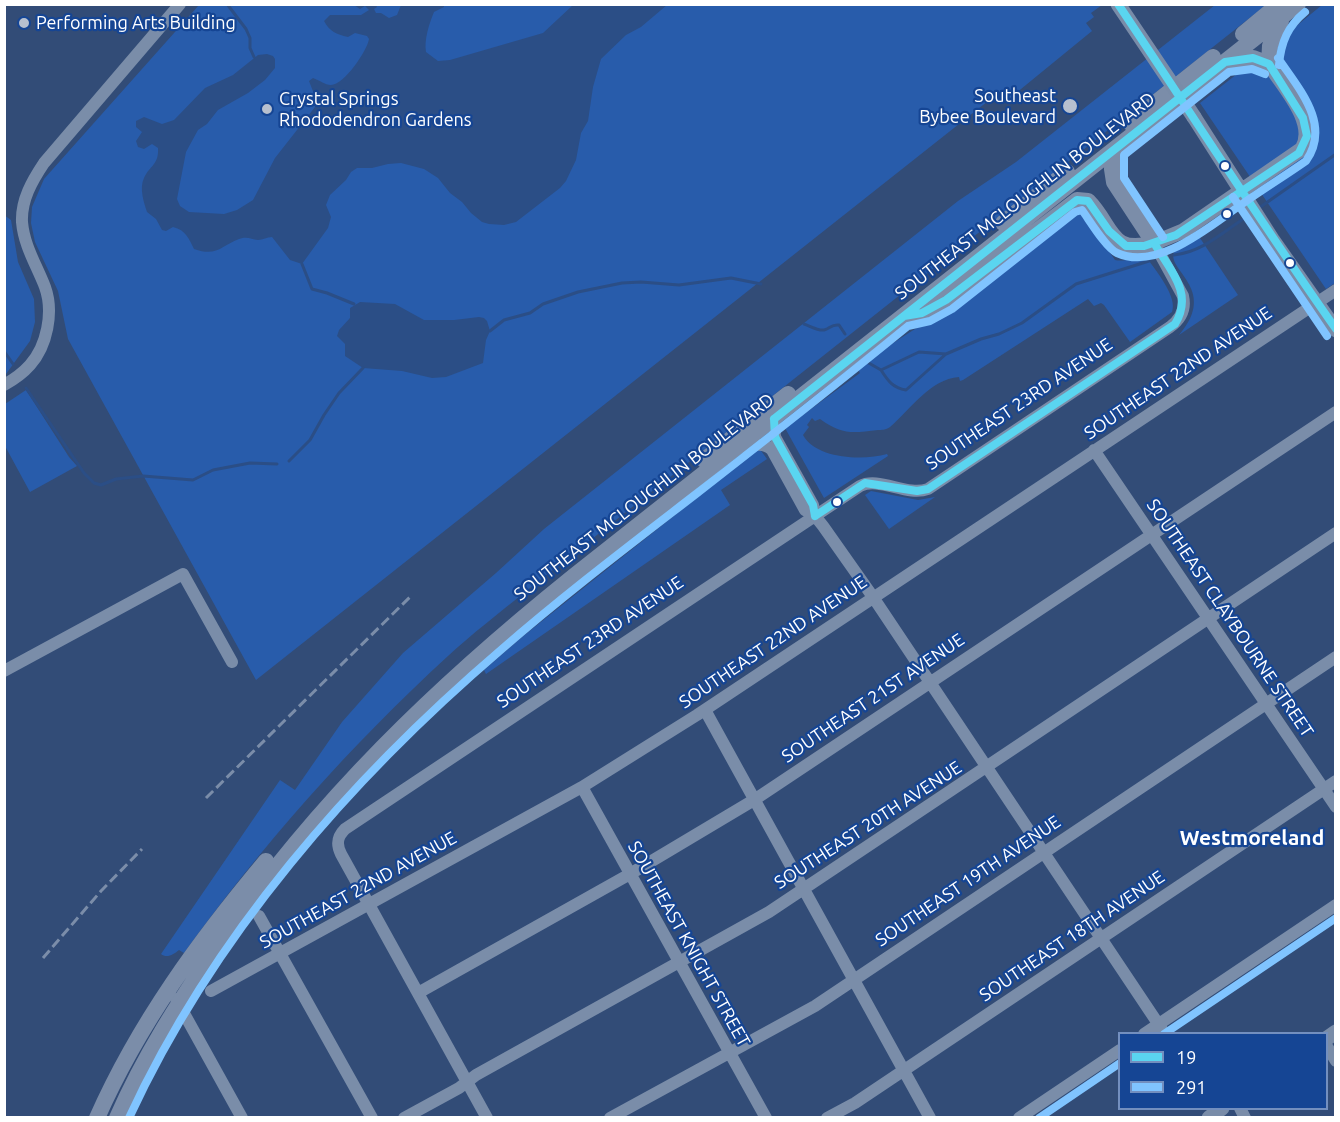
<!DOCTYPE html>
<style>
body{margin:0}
#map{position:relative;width:1340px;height:1122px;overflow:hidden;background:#324c77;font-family:Ubuntu,sans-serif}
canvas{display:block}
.frame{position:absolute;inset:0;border:6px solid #fff;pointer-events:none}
.legend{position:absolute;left:1118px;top:1032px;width:210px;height:78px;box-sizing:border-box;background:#154594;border:2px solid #738fbf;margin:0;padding:8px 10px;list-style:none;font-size:18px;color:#fff}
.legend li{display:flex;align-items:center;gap:12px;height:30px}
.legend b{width:30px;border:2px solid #738fbf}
</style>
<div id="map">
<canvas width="1340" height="1122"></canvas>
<div class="frame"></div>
<ul class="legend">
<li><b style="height:8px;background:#5ad5f0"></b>19</li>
<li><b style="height:8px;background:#80c4ff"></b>291</li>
</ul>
</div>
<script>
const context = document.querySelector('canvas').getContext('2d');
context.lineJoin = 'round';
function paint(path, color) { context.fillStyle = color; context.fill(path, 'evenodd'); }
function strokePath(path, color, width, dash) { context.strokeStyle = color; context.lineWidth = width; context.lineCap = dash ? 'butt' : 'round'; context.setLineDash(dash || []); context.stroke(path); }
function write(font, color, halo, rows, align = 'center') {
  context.font = font + ' Ubuntu,sans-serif'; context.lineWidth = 4.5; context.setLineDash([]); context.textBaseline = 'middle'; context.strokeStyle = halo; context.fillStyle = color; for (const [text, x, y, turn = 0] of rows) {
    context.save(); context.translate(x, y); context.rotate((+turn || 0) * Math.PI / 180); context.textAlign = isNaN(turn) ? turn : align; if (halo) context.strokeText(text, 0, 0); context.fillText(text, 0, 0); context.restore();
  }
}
paint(new Path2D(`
 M 199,5 L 1102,5 L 1091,13 L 1094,17 L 1086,23 L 1092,31 L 1010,98 L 1002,90 L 256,680 L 68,339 L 58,291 L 35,242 L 31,223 L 32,207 L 44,179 Z
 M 1215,5 L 1266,5 L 525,592 C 499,613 472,634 448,656 C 351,745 261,846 184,953 L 179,950 C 174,954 167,959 161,954 L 280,780 L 295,790 L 342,722 L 403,653 L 496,573 L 544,529 L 958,201 L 1016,162 Z
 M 1322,5 L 1335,5 L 1335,283 L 1326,289 L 1200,103 L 1251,63 Z
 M 1076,210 L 1081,211 L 1115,260 C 1127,263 1137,254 1147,258 C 1156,271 1178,297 1172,312 L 1130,342 L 1104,305 L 1101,303 L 1094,306 L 1088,299 L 963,380 L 960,381 L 959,377 C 930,379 910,410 890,427 C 886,430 881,430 878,430 C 852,433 842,435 820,419 L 815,421 L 812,418 L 807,425 L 809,427 L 803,435 C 816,459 863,461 887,454 L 888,456 L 824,498 L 785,428 L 860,373 L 857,368 L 862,363 L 915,329 L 942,315 Z
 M 4,215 L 11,220 L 18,262 L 34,299 L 35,322 L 30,341 L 6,374 Z
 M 1198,235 L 1238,295 L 1179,335 C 1220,288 1163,269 1175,251 C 1179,244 1191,239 1198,235 Z
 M 26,390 L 69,457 L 77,466 L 30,492 L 5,446 L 5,404 Z
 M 759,448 L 767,459 L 721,490 L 730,505 L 486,674 L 484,670 L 522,637 Z
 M 871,491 L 918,500 L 935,497 L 889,529 L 865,495 Z`), '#285cab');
paint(new Path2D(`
 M 354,5 L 376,5 L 377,7 L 374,9 L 376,13 L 381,13 L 389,18 L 397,15 L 401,5 L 444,5 L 444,7 L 434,12 C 429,24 424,40 426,52 L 438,61 L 450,60 L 543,33 L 573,5 L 667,5 L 641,27 L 626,35 L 601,59 L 593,87 L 588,121 L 581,133 L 576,160 L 566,181 L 560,188 L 516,222 L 504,225 L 489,224 L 482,222 L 471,213 L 462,202 L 450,193 L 438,178 L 424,169 L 401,163 L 388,164 L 372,168 L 357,168 L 351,172 L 346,180 L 330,195 L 326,205 L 331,217 L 328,228 L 302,264 L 290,260 L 272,237 C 267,237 263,240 258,240 C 251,239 247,236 239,239 C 221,246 217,257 194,249 C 189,239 186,230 173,227 L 166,231 L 162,230 L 156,219 L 147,212 C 144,203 139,188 144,178 C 150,165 159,165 158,148 L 152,144 L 144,149 L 138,147 L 136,141 L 142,132 L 136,127 L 136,121 L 144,117 L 162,124 L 174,120 L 205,88 L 233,75 L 258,55 L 267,54 L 273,56 L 275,59 L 275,68 L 265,80 L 248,93 L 218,110 L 207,124 L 198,130 L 186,152 L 177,199 L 180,206 L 189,212 L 224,214 L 237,210 L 253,200 L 275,158 L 315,107 L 316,99 L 309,81 L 313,78 C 319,80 325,85 331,85 C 344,85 367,51 369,39 L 367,36 L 355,33 L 348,37 C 336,34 330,32 324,21 L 330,15 L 361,15 L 369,10 L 365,6 L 360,9 Z
 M 360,302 L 395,304 L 424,320 L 454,320 L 479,317 L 484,318 L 487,321 L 490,331 L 486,340 L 483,363 L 446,377 L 432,378 L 402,371 L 363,368 L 345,356 L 345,344 L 337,336 L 339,330 L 350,318 L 350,308 Z`), '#2b4e86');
strokePath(new Path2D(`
 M 227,4 L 246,29 L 250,38 L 250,48 L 254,57
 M 1259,208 L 1336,154
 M 1174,255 C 1204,252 1226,229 1251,214
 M 302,264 L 312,289 L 327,293 L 354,304
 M 804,324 C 810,326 818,331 824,330 C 831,328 831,324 839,325 L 845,334
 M 490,331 L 504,320 L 530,313 L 543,304 L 578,292 L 622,283 L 641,282 L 679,285 L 731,278 L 761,284
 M 4,351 L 13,364
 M 867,362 L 881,370 L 919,352 L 946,354 L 981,339 L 999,334 L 1022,323 L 1076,284 L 1149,261
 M 881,370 C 888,381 893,388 906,390 L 946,354
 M 26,388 L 84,473 L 94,483 L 101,485 L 116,479 L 143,476 L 193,480 L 213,470 L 250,463 L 277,464
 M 289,461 L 310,440 L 324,415 L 339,393 L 363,368`), '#2b4e86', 3);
strokePath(new Path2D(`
 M 4,385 C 13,380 23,373 30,365 C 47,346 54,312 45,287 C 37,266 24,246 22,222 C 21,200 32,181 44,163 L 180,4
 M 774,419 L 775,437 L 813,505 L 815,516
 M 738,448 C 750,446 763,441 772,450 L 805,510 L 815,516 L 823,526 L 873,597 L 1165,1034
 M 1094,450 L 1336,807
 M 4,671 L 183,574 L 232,662
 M 705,710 L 930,1118
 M 582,787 L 766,1118
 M 259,916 L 372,1118
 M 211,991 L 582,787 L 697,715 L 1336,290
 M 418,993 L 630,874 L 754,800 L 1336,412
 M 176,999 L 242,1118
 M 1144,1034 L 1336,905
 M 1326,1045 L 1336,1061
 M 1240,1108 L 1245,1118
 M 404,1118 L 459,1088 L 476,1075 L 769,912 L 1336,533
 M 487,1118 L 341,854 C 336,844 337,837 345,829 L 860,486 C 879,476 907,497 928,489 L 1170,327 C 1181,319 1186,309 1183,296 L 1154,243
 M 610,1118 L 815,1006 L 1336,657
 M 827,1118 L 855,1103 L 1336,781
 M 1019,1118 L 1120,1050`), '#7a8da9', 12);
strokePath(new Path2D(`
 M 1194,117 L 1272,239 L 1336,330
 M 1154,243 L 1183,231 L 1302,149 C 1318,123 1283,86 1269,64
 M 1326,1039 L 1336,1032
 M 1209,1118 L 1222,1108`), '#798ca8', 15);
strokePath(new Path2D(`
 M 1243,34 L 1279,4
 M 1228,62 L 1253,58 L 1269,64 L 1270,46 L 1281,21
 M 1130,123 L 1213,57
 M 1003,223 L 1067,172
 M 908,316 C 924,316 934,308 946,300 L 1077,200 L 1088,201 C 1113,226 1109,256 1154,243 L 1114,182 L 1112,169 L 1114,150
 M 704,460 L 788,394
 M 97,1118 C 139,1023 200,940 266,861
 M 117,1118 C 144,1056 180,1000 218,945 C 320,799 436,687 574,576 L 1298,4`), '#7b8da9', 16);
strokePath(new Path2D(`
 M 206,798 L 412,595
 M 43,958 L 101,891 L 142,849`), '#7b8da9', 3, [10, 4.5]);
strokePath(new Path2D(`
 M 1118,4 L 1194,117`), '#798ca8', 15);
strokePath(new Path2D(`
 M 1118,4 C 1191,113 1261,223 1336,329
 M 1253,58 L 1269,64 L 1303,118 L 1307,136 L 1299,153 L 1176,235 L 1144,246 L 1126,246 L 1109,231 L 1088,201 L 1077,200 L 946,300 L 922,313 L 904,316 L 1225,62 Z
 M 774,419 L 904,316
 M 774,419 L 775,437 L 813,505 L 815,516
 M 815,516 L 865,483 L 917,491 L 928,489 L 1175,324 C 1194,293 1170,270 1154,243`), '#5ad5f0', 8);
strokePath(new Path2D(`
 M 1279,65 C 1281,42 1288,26 1305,12
 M 1233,197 L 1327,336
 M 1163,237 L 1124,178 L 1124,155 L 1229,72 L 1252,69 L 1265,74
 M 1164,1034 L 1336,918
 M 129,1118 C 213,936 351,778 502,649 C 564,595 630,545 696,494 C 767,439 838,383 908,326 L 930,321 L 952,309 L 1075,212 L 1082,210 C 1090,221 1106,248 1117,253 C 1159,272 1212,224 1245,202 C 1265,188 1286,175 1306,161 C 1332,124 1298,88 1278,58
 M 1039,1118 L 1120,1063`), '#80c4ff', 8);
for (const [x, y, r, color] of [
 [24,23,6,"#b7c0cf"],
 [1070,106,8,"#b7c0cf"],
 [267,109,6,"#b7c0cf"],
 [1225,166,5,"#fff"],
 [1227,214,5,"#fff"],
 [1290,263,5,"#fff"],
 [837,502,5,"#fff"]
]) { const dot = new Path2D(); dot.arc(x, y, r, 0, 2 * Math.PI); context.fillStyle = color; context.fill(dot); strokePath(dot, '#154594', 2); }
write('18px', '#fff', '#154594', [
 ["Performing Arts Building",36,23],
 ["Southeast",1056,96,"right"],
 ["Bybee Boulevard",1056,117,"right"],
 ["Crystal Springs",279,99],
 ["Rhododendron Gardens",279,120]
], 'left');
write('18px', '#fff', '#154594', [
 ["SOUTHEAST MCLOUGHLIN BOULEVARD",1025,196,-38],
 ["SOUTHEAST 22ND AVENUE",1178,373,-34],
 ["SOUTHEAST 23RD AVENUE",1019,404,-34],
 ["SOUTHEAST MCLOUGHLIN BOULEVARD",644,497,-38],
 ["SOUTHEAST CLAYBOURNE STREET",1230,618,56],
 ["SOUTHEAST 23RD AVENUE",590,642,-34],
 ["SOUTHEAST 22ND AVENUE",773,642,-34],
 ["SOUTHEAST 21ST AVENUE",873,698,-34],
 ["SOUTHEAST 20TH AVENUE",868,825,-33],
 ["SOUTHEAST 19TH AVENUE",968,881,-34],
 ["SOUTHEAST 22ND AVENUE",358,890,-29],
 ["SOUTHEAST 18TH AVENUE",1072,936,-34],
 ["SOUTHEAST KNIGHT STREET",689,944,61]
]);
write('bold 21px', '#fff', '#154594', [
 ["Westmoreland",1252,838]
]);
</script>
